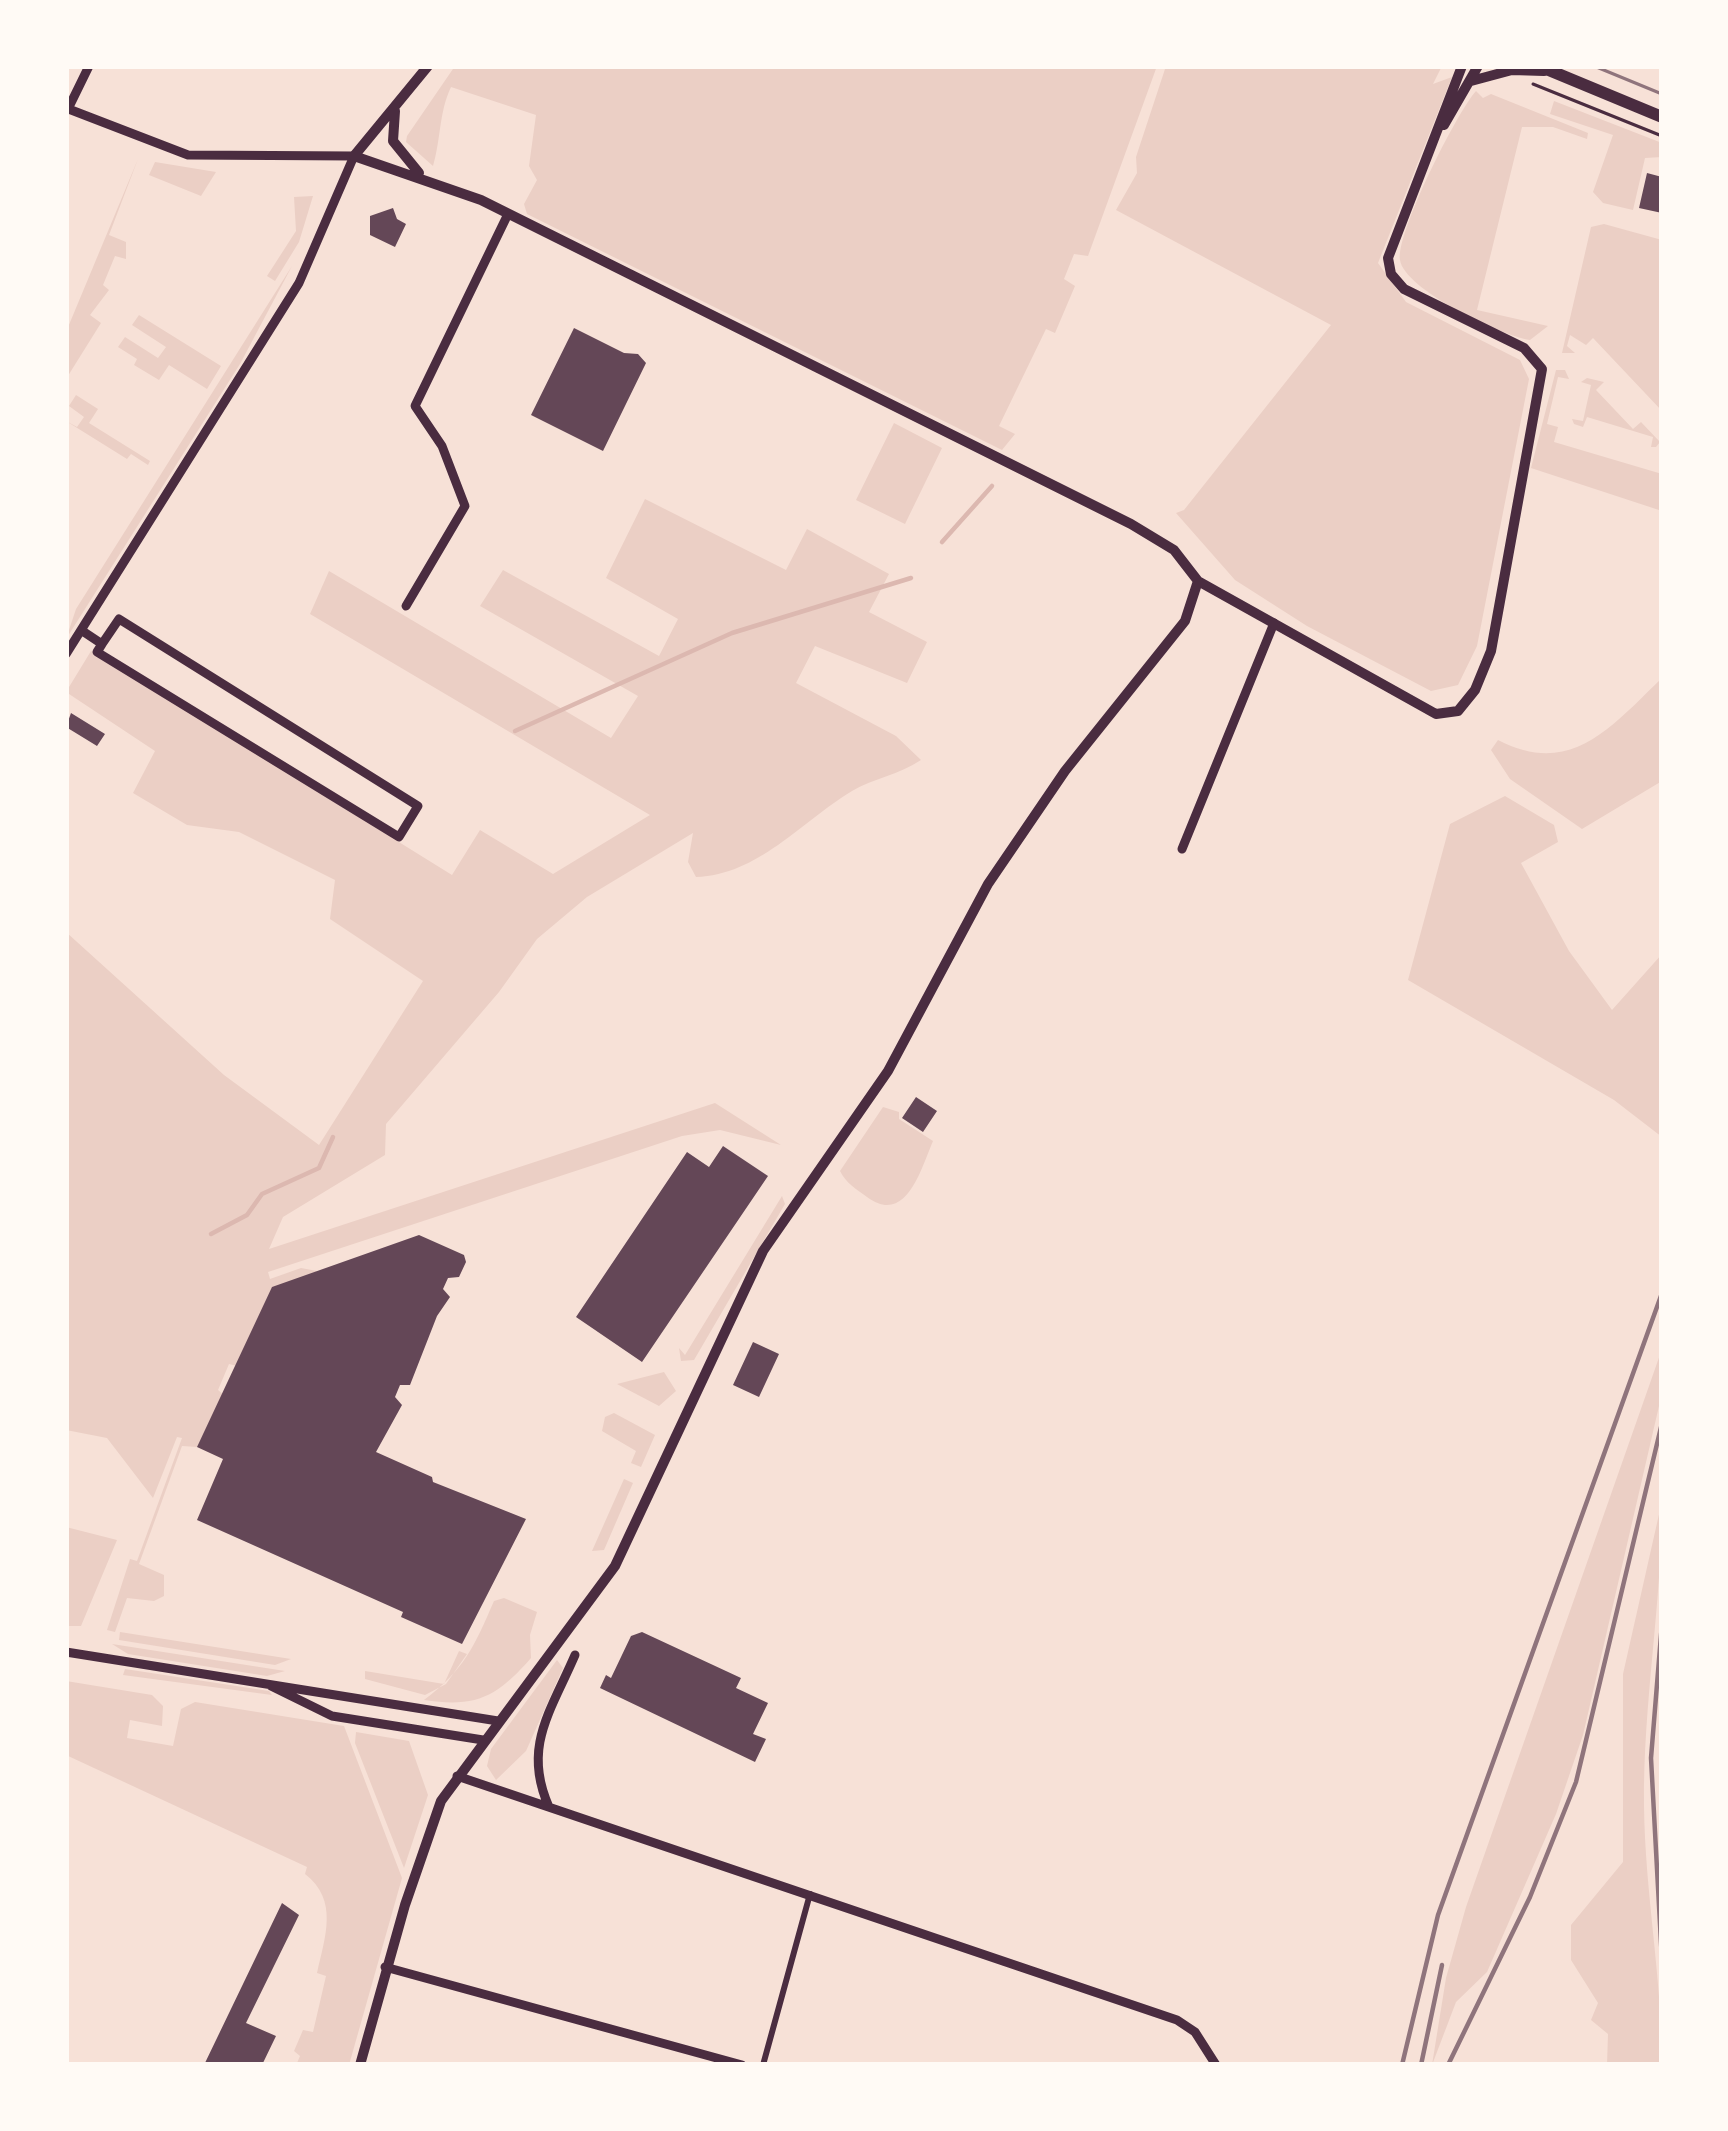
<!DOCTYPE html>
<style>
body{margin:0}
#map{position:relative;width:1728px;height:2131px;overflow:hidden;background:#f7e1d7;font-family:Raleway,sans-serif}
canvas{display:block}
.frame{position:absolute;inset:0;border:69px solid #fffaf5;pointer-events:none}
</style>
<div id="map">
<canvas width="1728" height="2131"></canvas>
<div class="frame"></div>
</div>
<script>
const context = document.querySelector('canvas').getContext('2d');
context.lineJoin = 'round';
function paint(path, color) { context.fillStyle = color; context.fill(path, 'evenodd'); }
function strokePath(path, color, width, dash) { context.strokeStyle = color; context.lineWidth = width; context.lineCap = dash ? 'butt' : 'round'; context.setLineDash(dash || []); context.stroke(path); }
paint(new Path2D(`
 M 455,66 L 1157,66 L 1088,256 L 1074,254 L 1064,279 L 1075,286 L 1055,333 L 1046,329 L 999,426 L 1015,434 L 1002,450 L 527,214 L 524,204 L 537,180 L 529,166 L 536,115 L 451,87 C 439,112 441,139 433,166 L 406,142 L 407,136 Z
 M 1166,66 L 1442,66 L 1433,84 L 1452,77 L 1378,263 L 1406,302 L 1520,360 L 1529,379 L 1477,646 L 1458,685 L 1431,691 L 1307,626 L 1235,580 L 1176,513 L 1184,510 L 1331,325 L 1116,210 L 1137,173 L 1136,157 Z
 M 1476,91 L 1483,98 L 1491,94 L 1588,133 L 1587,139 L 1553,127 L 1522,127 L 1477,310 L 1548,326 L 1530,340 C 1501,336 1404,289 1400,260 C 1396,233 1457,112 1476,91 Z
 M 1554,101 L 1662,143 L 1662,157 L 1645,158 L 1633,210 L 1603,203 L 1593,192 L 1613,135 L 1550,114 Z
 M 138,159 L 109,235 L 126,242 L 126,259 L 115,256 L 103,285 L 109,290 L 90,315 L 101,323 L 66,379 L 66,332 Z
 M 155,162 L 216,172 L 201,196 L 149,175 Z
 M 313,196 L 299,242 L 275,281 L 267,276 L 296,231 L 294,197 Z
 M 1604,224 L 1662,240 L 1662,411 L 1593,338 L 1586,345 L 1570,335 L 1567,346 L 1575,353 L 1562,353 L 1591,227 Z
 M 292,266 L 240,364 L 66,639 L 76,609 Z
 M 139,315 L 221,366 L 207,389 L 169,365 L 159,380 L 134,365 L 137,359 L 118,347 L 125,337 L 158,358 L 166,347 L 132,325 Z
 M 1556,370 L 1565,370 L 1569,379 L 1558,377 L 1547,424 L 1558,427 L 1554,442 L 1662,474 L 1662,511 L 1531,468 Z
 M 1587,378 L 1604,382 L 1596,390 L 1633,429 L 1641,422 L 1660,442 L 1656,447 L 1651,447 L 1653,437 L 1587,417 L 1583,427 L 1574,424 L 1572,419 L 1583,421 L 1591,385 L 1581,382 Z
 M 76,395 L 98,409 L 89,423 L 150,461 L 148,465 L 131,454 L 127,459 L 66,421 L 77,427 L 84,417 L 69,406 Z
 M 894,423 L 942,448 L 905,524 L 856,500 Z
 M 645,499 L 786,570 L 807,529 L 889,574 L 869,612 L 927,642 L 907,683 L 815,646 L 796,683 L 896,736 L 921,760 C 899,775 874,778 852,791 C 801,822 758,875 696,877 L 688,862 L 693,833 L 587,897 L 537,939 L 499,992 L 386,1124 L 385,1155 L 283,1217 L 269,1249 L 715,1103 L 781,1145 L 720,1130 L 682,1136 L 268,1272 L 270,1279 L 301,1268 L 317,1271 L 237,1366 L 229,1364 L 218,1390 L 224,1395 L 197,1447 L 182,1446 L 139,1564 L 164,1575 L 164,1596 L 154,1601 L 127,1598 L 115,1632 L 107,1630 L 130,1559 L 137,1561 L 182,1438 L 177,1437 L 153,1498 L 107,1438 L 66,1430 L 66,932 L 224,1075 L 319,1145 L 423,981 L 330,919 L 335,880 L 239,832 L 187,825 L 133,793 L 155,751 L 66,692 L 91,651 L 452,875 L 480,830 L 553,874 L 650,815 L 310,614 L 329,571 L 611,738 L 638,696 L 480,606 L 503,570 L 659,656 L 678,619 L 606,578 Z
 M 1662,678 L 1662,781 L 1582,829 L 1510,779 L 1491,750 L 1498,740 C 1571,778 1611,727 1662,678 Z
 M 1505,796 L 1554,825 L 1558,842 L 1521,863 L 1569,951 L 1612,1010 L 1662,954 L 1662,1137 L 1614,1100 L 1408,980 L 1450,824 Z
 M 883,1107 L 899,1112 L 899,1119 L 933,1141 C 921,1169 906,1226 867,1197 C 856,1189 846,1183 840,1171 Z
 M 782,1196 L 785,1204 L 694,1360 L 681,1361 L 679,1348 L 685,1355 Z
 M 1662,1349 L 1662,1393 L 1583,1735 L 1556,1814 L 1487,1972 L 1456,2002 L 1432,2065 L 1446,1978 L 1466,1907 Z
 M 664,1372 L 676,1391 L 659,1406 L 617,1384 Z
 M 614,1413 L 655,1435 L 641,1467 L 631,1463 L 636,1451 L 602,1431 L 605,1417 Z
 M 624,1479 L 633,1483 L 604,1550 L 592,1551 Z
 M 1662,1501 C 1662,1603 1643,1703 1644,1806 C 1645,1893 1662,1978 1662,2065 L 1607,2065 L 1608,2034 L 1591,2020 L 1598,2003 L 1571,1960 L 1571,1925 L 1623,1862 L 1623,1674 Z
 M 66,1527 L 117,1540 L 81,1626 L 66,1626 Z
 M 504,1598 L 537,1612 L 530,1635 L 531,1658 C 497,1697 476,1708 424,1700 C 464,1670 474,1647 494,1601 Z
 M 120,1632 L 291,1659 L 275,1665 L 119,1640 Z
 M 112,1644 L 285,1671 L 267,1676 L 128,1654 Z
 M 459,1651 L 467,1654 L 446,1684 L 425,1695 L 365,1679 L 365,1671 L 444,1684 Z
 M 557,1660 L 563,1668 L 526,1751 L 496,1780 L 487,1766 L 491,1749 Z
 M 125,1669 L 269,1691 L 272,1695 L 123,1675 Z
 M 66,1681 L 152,1695 L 163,1706 L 162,1726 L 130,1720 L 127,1738 L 173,1746 L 181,1709 L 195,1702 L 344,1726 L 402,1878 L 349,2065 L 297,2063 L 300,2056 L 294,2051 L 303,2030 L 313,2032 L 326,1976 L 317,1973 C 325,1937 339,1900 305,1874 L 307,1867 L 66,1755 Z
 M 356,1732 L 409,1741 L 428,1795 L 404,1868 L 355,1743 Z`), '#ebcfc5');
strokePath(new Path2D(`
 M 942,542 L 992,486
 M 515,731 L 732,633 L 911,578
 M 211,1234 L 247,1215 L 262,1194 L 319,1168 L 333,1137`), '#dcb8b0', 4.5);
paint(new Path2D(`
 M 1647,173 L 1662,177 L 1662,213 L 1639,208 Z
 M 393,208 L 397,219 L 406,224 L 395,247 L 370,235 L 370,216 Z
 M 574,328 L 624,353 L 638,354 L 646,363 L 603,451 L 531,415 Z
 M 71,713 L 105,734 L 97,746 L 66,727 Z
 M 916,1097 L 937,1111 L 923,1132 L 902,1118 Z
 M 723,1146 L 768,1176 L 642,1362 L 576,1317 L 687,1152 L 709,1167 Z
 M 419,1235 L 464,1255 L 466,1262 L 459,1277 L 448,1278 L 443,1289 L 450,1297 L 437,1316 L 410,1385 L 400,1385 L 395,1397 L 402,1405 L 376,1452 L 432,1477 L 433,1482 L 526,1519 L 462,1644 L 401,1617 L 403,1612 L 197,1520 L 223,1459 L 197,1447 L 272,1287 Z
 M 753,1342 L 779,1354 L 759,1397 L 733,1385 Z
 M 642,1632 L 741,1678 L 736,1688 L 768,1703 L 753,1734 L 766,1739 L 755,1762 L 600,1688 L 606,1675 L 611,1678 L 631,1636 Z
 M 282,1903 L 299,1915 L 246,2023 L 276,2036 L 262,2065 L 204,2065 Z`), '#644757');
strokePath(new Path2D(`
 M 1533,84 L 1662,136`), '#4a2c40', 3);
strokePath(new Path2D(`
 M 763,2065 L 810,1894`), '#4a2c40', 6);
strokePath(new Path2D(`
 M 66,108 L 188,155 L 354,156 L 299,283 L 66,654
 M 68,109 L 89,66
 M 406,606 L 465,506 L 442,446 L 415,406 L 508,214
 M 81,630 L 102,644 L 97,652 L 399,837 L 418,806 L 119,619 L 102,644
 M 1182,849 L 1274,623
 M 66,1652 L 498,1721
 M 271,1686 L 332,1716 L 483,1740
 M 457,1776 L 1177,2020 L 1195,2032 L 1216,2065
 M 549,1807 C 522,1747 551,1711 575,1655
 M 385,1967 L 742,2065`), '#4a2c40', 9);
strokePath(new Path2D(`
 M 428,66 L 354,156 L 481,200 L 1131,524 L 1174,550 L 1198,581
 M 1471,81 L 1512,70 L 1544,71
 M 395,111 L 393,141 L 419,173
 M 1444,125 L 1478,66
 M 1198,581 L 1436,714 L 1458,711 L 1475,690 L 1491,651 L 1542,369 L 1524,348 L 1404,289 L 1391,274 L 1388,258 L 1462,66
 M 360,2065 L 405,1905 L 441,1801 L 615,1566 L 763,1251 L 888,1071 L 988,884 L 1065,771 L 1185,621 L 1198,581`), '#4a2c40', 10);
strokePath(new Path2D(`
 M 1539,66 L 1662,117`), '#4a2c40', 12);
strokePath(new Path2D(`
 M 1594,66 L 1662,94`), '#8f747c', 3);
strokePath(new Path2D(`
 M 1662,1623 L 1651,1758 L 1662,1961
 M 1402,2065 L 1438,1915 L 1662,1293
 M 1421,2065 L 1442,1965
 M 1448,2065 L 1530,1897 L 1576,1782 L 1662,1423`), '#8f747c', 4.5);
</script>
